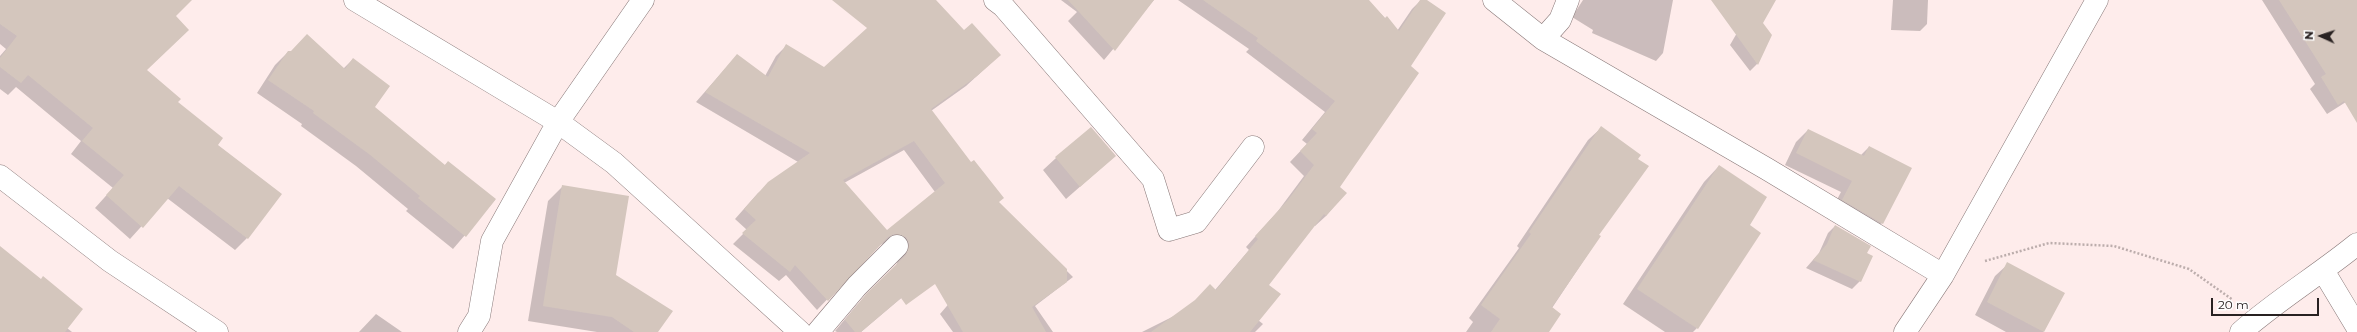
<!DOCTYPE html>
<style>
body{margin:0}
#map{position:relative;width:2357px;height:332px;overflow:hidden;background:#feeceb;font-family:Montserrat,sans-serif}
canvas{display:block}
.north{position:absolute;left:2301px;top:16px;width:40px;height:40px;-webkit-text-stroke:3px #fefefe;paint-order:stroke;rotate:273deg;font-size:11px;font-weight:700;line-height:16px;text-align:center;color:#282121}
.north::after{content:'';display:block;margin:auto;width:14px;height:18px;background:#282121;clip-path:polygon(50% 0,100% 100%,50% 72%,0 100%)}
.scale{position:absolute;left:2211px;top:298px;width:108px;height:18px;box-sizing:border-box;border:2px solid #282121;border-top:0;padding-left:5px;font-size:12px;line-height:14px;white-space:nowrap;color:#282121;-webkit-text-stroke:3px #fefefe;paint-order:stroke}
</style>
<div id="map">
<canvas width="2357" height="332"></canvas>
<div class="north">N</div>
<div class="scale">20 m</div>
</div>
<script>
const context = document.querySelector('canvas').getContext('2d');
context.lineJoin = 'round';
function paint(path, color) { context.fillStyle = color; context.fill(path, 'evenodd'); }
function strokePath(path, color, width, dash) { context.strokeStyle = color; context.lineWidth = width; context.lineCap = dash ? 'butt' : 'round'; context.setLineDash(dash || []); context.stroke(path); }
paint(new Path2D(`
 M 0,0 L 191,0 L 175,16 L 146,70 L 217,145 L 281,194 L 247,238 L 235,250 L 167,198 L 130,239 L 95,208 L 113,188 L 71,154 L 81,141 L 16,87 L 8,95 L 0,89 L 0,56 L 6,49 L 0,44 Z
 M 895,0 L 931,0 L 990,64 L 966,86 L 931,111 L 998,203 L 1073,277 L 1035,306 L 1053,332 L 953,332 L 940,314 L 983,264 L 964,245 L 861,332 L 837,332 L 835,331 L 856,306 L 896,266 L 900,254 L 896,247 L 884,243 L 878,246 L 817,310 L 786,275 L 779,281 L 733,244 L 747,230 L 735,219 L 758,193 L 798,162 L 696,102 L 737,55 L 765,76 L 776,56 L 786,46 L 824,68 L 879,19 ZM 904,150 L 935,192 L 887,231 L 844,183 Z
 M 1061,0 L 1154,0 L 1104,60 L 1068,21 L 1077,12 Z
 M 1178,0 L 1368,0 L 1397,31 L 1412,9 L 1421,0 L 1425,0 L 1409,67 L 1339,187 L 1345,193 L 1326,216 L 1315,226 L 1314,225 L 1267,285 L 1258,320 L 1263,324 L 1255,332 L 1142,332 L 1176,315 L 1215,290 L 1249,250 L 1246,247 L 1278,211 L 1304,176 L 1290,162 L 1307,144 L 1302,140 L 1325,112 L 1246,52 L 1249,49 Z
 M 1583,0 L 1673,0 L 1663,53 L 1656,61 L 1592,33 L 1593,30 L 1572,17 Z
 M 1893,0 L 1928,0 L 1927,24 L 1920,31 L 1891,30 Z
 M 2262,0 L 2320,0 L 2357,57 L 2357,95 L 2327,114 L 2310,89 L 2315,84 Z
 M 1745,19 L 1771,35 L 1757,64 L 1750,71 L 1730,45 Z
 M 288,52 L 343,69 L 353,59 L 374,107 L 444,166 L 448,162 L 495,200 L 453,249 L 406,211 L 408,209 L 356,166 L 301,126 L 302,124 L 257,93 L 275,65 Z
 M 1601,128 L 1598,235 L 1600,236 L 1536,332 L 1466,332 L 1473,322 L 1469,318 L 1519,248 L 1517,246 L 1588,140 Z
 M 1808,130 L 1861,155 L 1869,147 L 1910,168 L 1882,223 L 1870,235 L 1831,211 L 1841,192 L 1785,165 L 1796,142 Z
 M 1115,156 L 1066,199 L 1043,170 L 1056,158 Z
 M 1719,166 L 1748,225 L 1697,328 L 1693,332 L 1665,332 L 1623,304 L 1704,182 Z
 M 563,186 L 615,275 L 657,332 L 597,332 L 528,321 L 548,201 Z
 M 1835,226 L 1860,281 L 1852,289 L 1806,268 L 1819,253 L 1828,233 Z
 M 0,247 L 67,328 L 72,332 L 0,332 Z
 M 2008,264 L 2063,293 L 2043,332 L 2006,332 L 1975,315 L 1995,276 Z
 M 376,314 L 402,332 L 359,332 Z`), '#0003');
paint(new Path2D(`
 M 0,0 L 192,0 L 176,16 L 189,30 L 147,70 L 181,99 L 178,102 L 223,138 L 218,145 L 282,194 L 248,239 L 179,186 L 143,228 L 106,195 L 124,175 L 82,141 L 93,128 L 28,75 L 21,83 L 0,67 L 0,58 L 17,36 L 0,24 Z
 M 832,0 L 936,0 L 964,30 L 972,23 L 1001,55 L 977,76 L 931,109 L 971,162 L 974,160 L 1004,198 L 999,202 L 1067,269 L 1067,282 L 1032,307 L 1046,332 L 963,332 L 935,284 L 906,305 L 901,298 L 861,332 L 855,332 L 845,320 L 866,294 L 906,255 L 909,243 L 906,237 L 894,234 L 888,237 L 828,301 L 795,265 L 790,272 L 742,233 L 756,220 L 744,209 L 768,182 L 810,153 L 705,92 L 737,54 L 768,77 L 786,44 L 824,67 L 867,28 ZM 914,141 L 945,183 L 887,230 L 843,180 Z
 M 1068,0 L 1154,0 L 1115,51 Z
 M 1203,0 L 1369,0 L 1385,18 L 1387,16 L 1399,31 L 1420,0 L 1427,0 L 1446,13 L 1411,66 L 1419,73 L 1340,187 L 1347,193 L 1326,216 L 1324,214 L 1269,285 L 1281,294 L 1250,332 L 1151,332 L 1195,300 L 1210,284 L 1216,290 L 1258,239 L 1255,236 L 1288,200 L 1314,165 L 1300,151 L 1317,133 L 1312,129 L 1335,101 L 1256,41 L 1258,38 Z
 M 1711,0 L 1776,0 L 1763,23 L 1772,35 L 1758,65 Z
 M 2279,0 L 2357,0 L 2357,123 L 2344,101 L 2338,105 L 2321,77 L 2326,74 Z
 M 307,34 L 345,69 L 353,58 L 390,86 L 375,107 L 445,165 L 448,161 L 496,199 L 466,237 L 418,198 L 420,196 L 369,154 L 313,113 L 314,111 L 268,80 L 288,51 L 291,51 Z
 M 1601,126 L 1641,155 L 1638,159 L 1649,166 L 1599,235 L 1601,236 L 1552,307 L 1561,314 L 1549,332 L 1491,332 L 1500,319 L 1481,305 L 1531,234 L 1529,232 Z
 M 1091,127 L 1116,156 L 1080,187 L 1055,157 Z
 M 1808,129 L 1864,156 L 1869,146 L 1912,168 L 1883,224 L 1842,200 L 1852,181 L 1796,153 Z
 M 1719,165 L 1767,197 L 1750,225 L 1761,233 L 1698,329 L 1637,289 Z
 M 562,185 L 629,196 L 616,275 L 673,311 L 658,332 L 634,332 L 612,317 L 543,306 Z
 M 1835,225 L 1871,246 L 1867,253 L 1873,256 L 1861,282 L 1813,260 L 1827,244 Z
 M 0,246 L 41,279 L 43,276 L 83,309 L 65,332 L 0,332 Z
 M 2007,262 L 2065,293 L 2044,332 L 1987,302 Z`), '#d4c6bd');
const minor = new Path2D(`
 M 355,0 L 558,122 L 614,163 L 800,332
 M 995,0 L 1003,6 L 1153,179 L 1169,230 L 1196,222 L 1253,147
 M 1494,0 L 1543,39 L 1767,169 L 1943,275
 M 1543,39 L 1560,20 L 1568,0
 M 0,176 L 110,261 L 217,332
 M 2324,272 L 2357,327
 M 469,332 L 479,316 L 492,241 L 558,122 L 643,0
 M 818,332 L 857,286 L 897,246
 M 1905,332 L 1943,275 L 2097,0
 M 2241,332 C 2277,300 2319,275 2357,244`);
strokePath(minor, '#877777', 23);
strokePath(new Path2D(`
 M 1985,261 L 2049,243 L 2114,246 L 2189,269 L 2233,300`), '#bcadac', 2.5, [2, 2]);
strokePath(minor, '#fff', 22);
</script>
